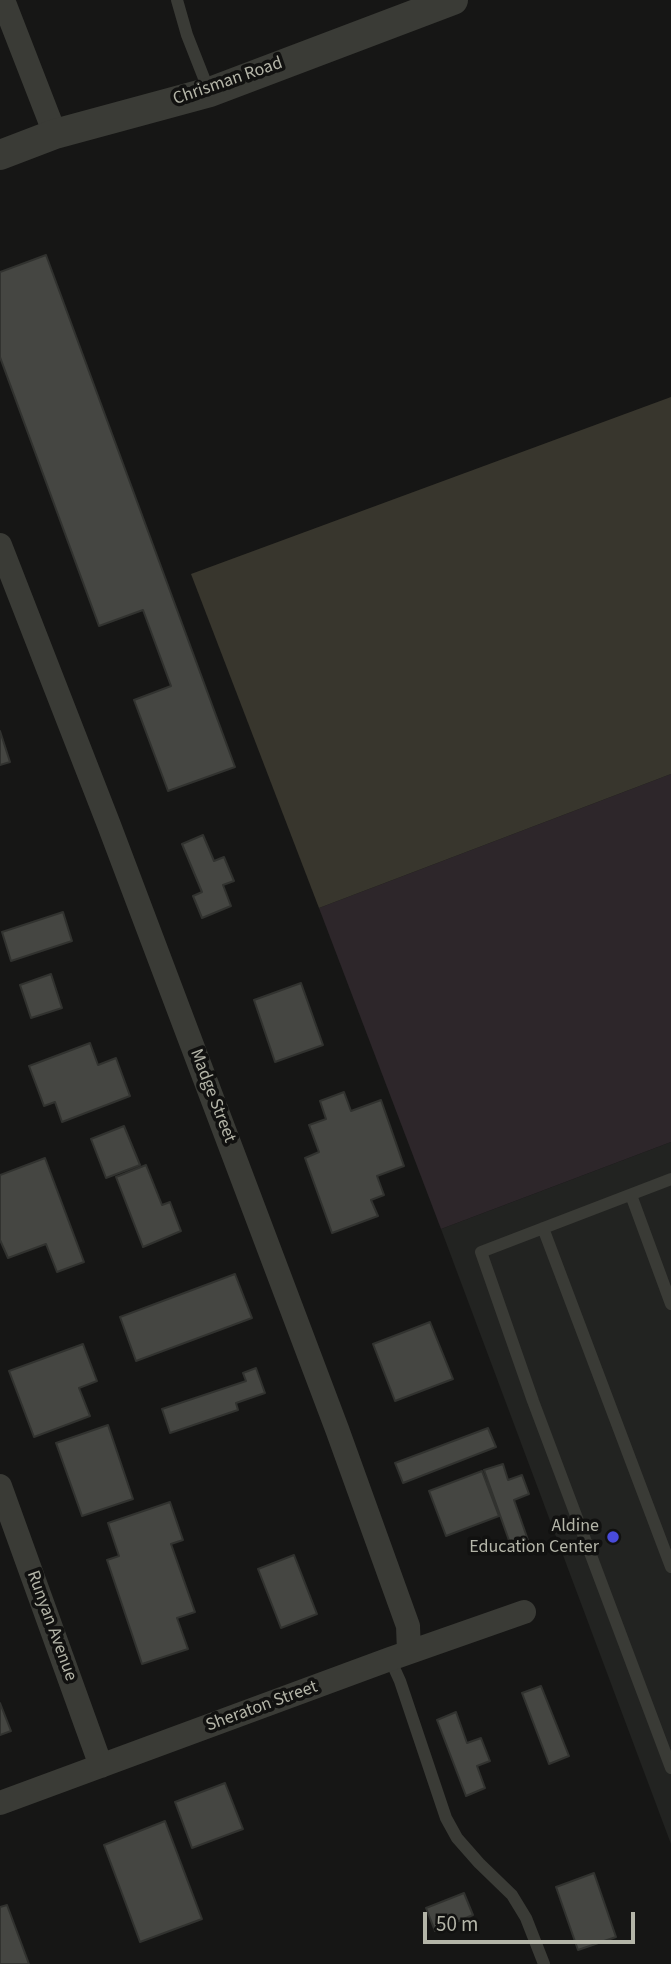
<!DOCTYPE html>
<style>
body{margin:0}
#map{position:relative;width:671px;height:1964px;overflow:hidden;background:#161615;font-family:"Source Sans 3",sans-serif}
canvas{display:block}
.scale{position:absolute;left:423px;top:1912px;width:212px;height:32px;box-sizing:border-box;border:4px solid #b4b5a8;border-top:0;padding-left:9px;font-size:21px;line-height:24px;white-space:nowrap;color:#b4b5a8;-webkit-text-stroke:5px #111110;paint-order:stroke}
</style>
<div id="map">
<canvas width="671" height="1964"></canvas>
<div class="scale">50 m</div>
</div>
<script>
const context = document.querySelector('canvas').getContext('2d');
context.lineJoin = 'round';
function paint(path, color) { context.fillStyle = color; context.fill(path, 'evenodd'); }
function strokePath(path, color, width, dash) { context.strokeStyle = color; context.lineWidth = width; context.lineCap = dash ? 'butt' : 'round'; context.setLineDash(dash || []); context.stroke(path); }
function write(font, color, halo, rows, align = 'center') {
  context.font = font + ' "Source Sans 3",sans-serif'; context.lineWidth = 7; context.setLineDash([]); context.textBaseline = 'middle'; context.strokeStyle = halo; context.fillStyle = color; for (const [text, x, y, turn = 0] of rows) {
    context.save(); context.translate(x, y); context.rotate((+turn || 0) * Math.PI / 180); context.textAlign = isNaN(turn) ? turn : align; if (halo) context.strokeText(text, 0, 0); context.fillText(text, 0, 0); context.restore();
  }
}
paint(new Path2D(`
 M 671,1142 L 671,1844 L 441,1229 Z`), '#222321');
paint(new Path2D(`
 M 671,774 L 671,1142 L 441,1229 L 319,908 Z`), '#2d262a');
paint(new Path2D(`
 M 671,397 L 671,774 L 319,908 L 191,574 Z`), '#38362d');
const building = new Path2D(`
 M 46,255 L 235,767 L 168,791 L 134,700 L 171,686 L 143,610 L 99,626 L 0,357 L 0,272 Z
 M 0,731 L 10,762 L 0,765 Z
 M 203,835 L 214,861 L 224,857 L 234,881 L 223,885 L 231,906 L 202,918 L 193,896 L 202,892 L 182,844 Z
 M 63,912 L 72,941 L 11,961 L 2,932 Z
 M 51,974 L 62,1008 L 31,1018 L 20,985 Z
 M 301,983 L 323,1045 L 275,1062 L 254,1000 Z
 M 90,1043 L 98,1065 L 116,1058 L 130,1096 L 62,1122 L 55,1102 L 44,1106 L 29,1066 Z
 M 344,1092 L 351,1111 L 381,1100 L 404,1166 L 377,1176 L 384,1195 L 371,1200 L 378,1216 L 332,1233 L 305,1158 L 319,1152 L 309,1125 L 326,1119 L 320,1101 Z
 M 124,1126 L 140,1165 L 106,1178 L 91,1139 Z
 M 45,1158 L 84,1262 L 57,1272 L 46,1244 L 8,1258 L 0,1240 L 0,1175 Z
 M 146,1165 L 162,1205 L 170,1202 L 181,1231 L 143,1247 L 116,1177 Z
 M 235,1274 L 252,1318 L 136,1361 L 120,1317 Z
 M 430,1322 L 453,1379 L 395,1401 L 373,1344 Z
 M 83,1344 L 97,1381 L 79,1388 L 90,1416 L 34,1437 L 9,1371 Z
 M 256,1368 L 265,1393 L 236,1403 L 238,1410 L 170,1433 L 162,1409 L 246,1381 L 243,1373 Z
 M 108,1425 L 133,1499 L 82,1516 L 56,1443 Z
 M 488,1428 L 496,1447 L 403,1483 L 395,1463 Z
 M 503,1464 L 508,1480 L 522,1475 L 529,1494 L 514,1500 L 529,1543 L 512,1549 L 484,1470 Z
 M 482,1471 L 499,1516 L 446,1536 L 429,1491 Z
 M 170,1502 L 183,1540 L 171,1544 L 195,1612 L 177,1618 L 188,1649 L 142,1664 L 107,1560 L 119,1556 L 108,1523 Z
 M 294,1555 L 317,1614 L 281,1628 L 258,1569 Z
 M 541,1686 L 569,1756 L 549,1764 L 522,1693 Z
 M 0,1703 L 11,1731 L 0,1735 Z
 M 456,1712 L 467,1743 L 481,1738 L 490,1761 L 477,1766 L 485,1788 L 466,1796 L 437,1720 Z
 M 225,1783 L 243,1829 L 192,1848 L 175,1802 Z
 M 165,1821 L 202,1919 L 140,1942 L 104,1845 Z
 M 594,1873 L 616,1937 L 578,1950 L 556,1887 Z
 M 464,1893 L 473,1915 L 435,1931 L 426,1908 Z
 M 7,1905 L 29,1964 L 0,1964 L 0,1907 Z`);
paint(building, '#454642');
strokePath(building, '#31322f', 2);
strokePath(new Path2D(`
 M 177,0 L 187,35 L 209,91
 M 671,1179 L 481,1252 L 533,1401 L 671,1768
 M 631,1195 L 671,1304
 M 543,1228 L 671,1567
 M 390,1659 L 400,1681 L 446,1818 L 457,1838 L 479,1863 L 512,1895 L 526,1918 L 544,1964`), '#3a3b36', 12);
strokePath(new Path2D(`
 M 3,0 L 55,134
 M 0,545 L 109,825 L 337,1429 L 408,1626 L 409,1652
 M 0,1486 L 101,1766
 M 0,1803 L 390,1659 L 524,1612`), '#3a3b36', 24);
strokePath(new Path2D(`
 M 0,155 L 55,134 L 210,92 L 453,0`), '#3a3b36', 30);
for (const [x, y, r, color] of [
 [613,1537,7,"#494bda"]
]) { const dot = new Path2D(); dot.arc(x, y, r, 0, 2 * Math.PI); context.fillStyle = color; context.fill(dot); strokePath(dot, '#111110', 2.5); }
write('18px', '#b4b5a8', '#111110', [
 ["Chrisman Road",228,82,-19],
 ["Madge Street",212,1096,69],
 ["Runyan Avenue",51,1626,70],
 ["Sheraton Street",262,1707,-20]
]);
write('18px', '#b4b5a8', '#111110', [
 ["Aldine",599,1527],
 ["Education Center",599,1548]
], 'right');
</script>
